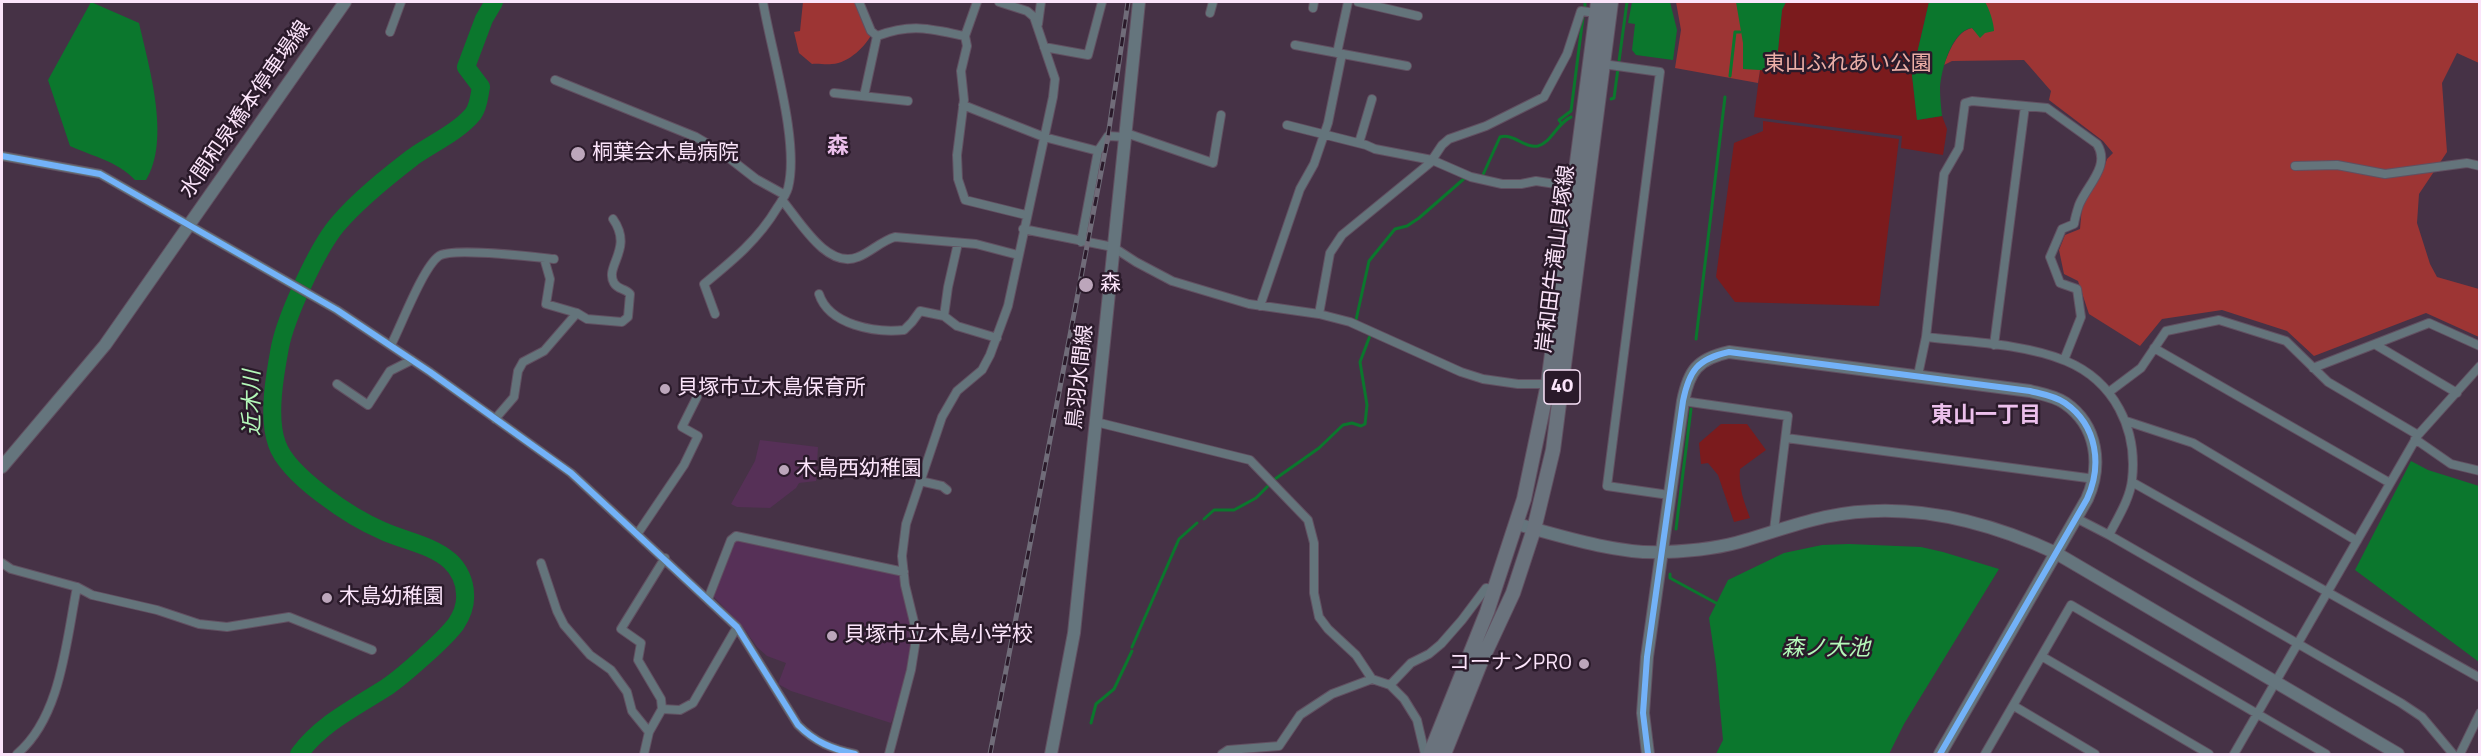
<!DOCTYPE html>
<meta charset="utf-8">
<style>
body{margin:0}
#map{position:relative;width:2481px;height:756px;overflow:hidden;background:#463246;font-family:"Titillium Web",sans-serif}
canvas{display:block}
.frame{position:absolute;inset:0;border:3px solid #fbe4fa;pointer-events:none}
</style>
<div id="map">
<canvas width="2481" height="756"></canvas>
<div class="frame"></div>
</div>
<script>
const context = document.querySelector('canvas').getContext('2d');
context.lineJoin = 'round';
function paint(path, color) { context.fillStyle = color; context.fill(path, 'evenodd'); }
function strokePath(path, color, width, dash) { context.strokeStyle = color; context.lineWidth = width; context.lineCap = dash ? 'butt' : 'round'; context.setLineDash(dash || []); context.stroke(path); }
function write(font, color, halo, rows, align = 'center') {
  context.font = font + ' "Titillium Web","Noto Sans JP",sans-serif'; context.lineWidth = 5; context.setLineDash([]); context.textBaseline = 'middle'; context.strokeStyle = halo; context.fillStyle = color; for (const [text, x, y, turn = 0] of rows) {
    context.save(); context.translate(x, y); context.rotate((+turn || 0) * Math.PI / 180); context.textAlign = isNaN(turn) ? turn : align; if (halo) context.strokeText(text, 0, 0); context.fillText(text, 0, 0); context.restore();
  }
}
paint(new Path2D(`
 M 760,440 L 818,447 L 816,481 L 799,483 L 796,488 L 770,508 L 737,507 L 731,504 L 755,461 Z
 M 742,537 L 904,572 L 914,622 L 911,670 L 891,723 L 791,691 L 778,684 L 786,663 L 767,656 L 757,647 L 743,627 L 713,596 L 735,541 Z`), '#563057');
paint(new Path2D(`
 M 1786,2 L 1929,2 L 1912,75 L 1917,120 L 1942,116 L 1947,129 L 1943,155 L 1901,148 L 1902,136 L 1754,117 L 1760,70 L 1776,70 L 1782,10 Z
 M 1763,121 L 1899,139 L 1879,306 L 1735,302 L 1716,277 L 1734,143 L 1763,131 Z
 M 1721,424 L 1747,424 L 1766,450 L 1740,469 C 1738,486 1744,502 1750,518 L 1734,522 L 1718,475 L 1708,463 L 1701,464 L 1699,443 Z`), '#7b1b1d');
paint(new Path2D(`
 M 803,2 L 854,2 L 873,32 C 866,46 849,63 832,64 C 825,65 818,63 812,64 L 799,53 L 794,32 L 800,31 Z
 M 1676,2 L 1755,2 L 1760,70 L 1758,83 L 1675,68 L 1681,30 Z
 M 1972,2 L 2479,2 L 2479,63 L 2457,53 L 2442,83 L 2447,152 L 2419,194 L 2417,223 L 2430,264 L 2437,277 L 2479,289 L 2479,337 L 2426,313 L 2314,356 L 2287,331 L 2222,310 L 2162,319 L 2140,346 L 2089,314 L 2078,281 L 2064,274 L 2059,250 L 2065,235 L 2080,229 L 2082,206 L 2103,171 L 2107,159 L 2113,153 L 2103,141 L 2049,100 L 2051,91 L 2024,60 L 1952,61 L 1944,65 C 1949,51 1957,31 1972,28 L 1976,32 Z`), '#9d3534');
paint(new Path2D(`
 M 91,2 L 139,23 C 149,67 171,140 146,180 L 135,180 C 117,161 94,157 70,146 L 48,80 Z
 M 1632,2 L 1670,2 L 1677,30 L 1673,60 L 1636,55 L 1632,50 L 1635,24 L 1628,23 Z
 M 1736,2 L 1786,2 L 1782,10 L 1776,71 L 1743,69 L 1743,43 Z
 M 1929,2 L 1985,2 C 1989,8 1994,23 1994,31 L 1985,33 L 1980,38 L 1972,28 C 1952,30 1941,70 1940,88 C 1940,97 1941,107 1942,116 L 1917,120 L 1912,75 Z
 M 2411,461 L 2428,470 L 2479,486 L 2479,662 L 2355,570 Z
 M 1849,544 L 1921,547 L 1943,552 L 1999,569 L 1904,724 L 1889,754 L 1716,754 L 1723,740 L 1716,665 L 1709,618 L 1728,580 L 1784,553 L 1822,545 Z`), '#0b772d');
strokePath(new Path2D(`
 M 1585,6 L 1585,2
 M 1730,76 L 1735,32 L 1740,32
 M 1611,99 L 1614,98 L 1627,2
 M 1561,123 L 1559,120 L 1571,111 L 1583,17
 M 1480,176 L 1482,177 L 1500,137 C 1514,133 1525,149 1538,146 C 1552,142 1557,123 1571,117
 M 1356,320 L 1369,261 L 1395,229 L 1407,226 L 1419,218 L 1466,177
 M 1696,339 L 1725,97
 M 1275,479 L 1319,448 L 1343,425 L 1352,423 L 1361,426 L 1365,424 L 1367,405 L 1360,362 L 1371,333
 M 1204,519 L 1214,510 L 1234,510 L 1256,498 L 1270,484
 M 1676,529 L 1691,409
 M 1670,574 L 1670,578 L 1716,603
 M 1132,647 L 1179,539 L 1197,523
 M 1091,723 L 1096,704 L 1114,689 L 1132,651`), '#0b772d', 3);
strokePath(new Path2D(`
 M 299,754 C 322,723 356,707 387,687 C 403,676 444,640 456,624 C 462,615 466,605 465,594 C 465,582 459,569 450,561 C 432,545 405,541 383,531 C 352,518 288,476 277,444 C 267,417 275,374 280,347 C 286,317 317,249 337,225 C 358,200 387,177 413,157 C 433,143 458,132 473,114 C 479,106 479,96 481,87 L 466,67 L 484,19 L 494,2`), '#0b772d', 18);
const street = new Path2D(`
 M 859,2 L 871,31 L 877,36
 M 977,2 L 965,36 L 967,46 L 961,71 L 964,100 L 957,155 L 958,179 L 965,200 L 1026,215
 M 1358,2 L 1418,16
 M 1313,8 L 1314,2
 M 1210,13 L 1213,2
 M 1038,24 L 1041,2
 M 390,32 L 401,2
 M 1295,45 L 1407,66
 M 1044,47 L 1088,55 L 1102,2
 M 1337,53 L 1348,2
 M 1603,64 L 1660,72 L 1607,486 L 1669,495
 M 555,80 L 696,137 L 720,151 L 756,179 L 785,195
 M 834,93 L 908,101
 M 864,96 L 877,36 C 913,23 929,29 965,36
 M 963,105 L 1044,137 L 1098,151
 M 1287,125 L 1366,145 L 1375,149 L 1432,160 L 1471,177 L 1502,184 L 1521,184 L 1536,181 L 1575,187
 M 1126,133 L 1213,163 L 1221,115
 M 1359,143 L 1372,99
 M 2,156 L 100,174 L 337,310 L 430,372 L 571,473 L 737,627 L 798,725 C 815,742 832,749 855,754
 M 2295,166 L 2337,165 L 2385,174 L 2467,163 L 2480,166
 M 782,200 C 799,220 827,270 858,257 C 871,252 881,241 895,237 L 976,244 L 1018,255
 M 1023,229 L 1113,247 L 1136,262 L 1172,281 L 1249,304 L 1319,314 L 1350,322 L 1461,372 L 1483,379 L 1518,384 L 1552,384
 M 1081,242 L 1098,151 L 1108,136 L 1125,137
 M 958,243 L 948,287 L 944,316 L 957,326 L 997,338
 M 544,258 L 550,279 L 546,304 L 577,313 L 587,319 L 622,322 L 628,317 L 630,294 C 625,288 618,290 614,283 C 604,266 634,249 613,219
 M 819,294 C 829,325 875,333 904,330 L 912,322 L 920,311 L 944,316
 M 1260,306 L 1300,189 L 1314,164 L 1328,123 L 1342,54
 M 715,314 L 704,284 C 732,261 758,240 777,208 C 781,202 786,195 788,188 C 800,142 771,51 763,2
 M 1319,314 L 1330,253 L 1342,235 L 1430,163 L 1442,145 L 1449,139 L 1486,126 L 1544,97 L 1567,54 L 1581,11 L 1597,13
 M 1926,337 C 1970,342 2025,344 2066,361 C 2114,381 2138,429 2132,480 C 2130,499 2117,519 2109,535
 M 391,345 C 401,326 423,267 439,256 C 452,247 535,257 554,259
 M 1994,345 L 2025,106
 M 2376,345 L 2457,393
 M 2154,348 L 2390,483
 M 2313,368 L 2429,323 L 2480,346
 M 1918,375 L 1926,337 L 1944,174 L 1959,148 L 1965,103 L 1972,101 L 2047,108 L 2097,144 C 2111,166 2087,185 2079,205 C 2077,211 2075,218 2074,224 L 2062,229 L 2050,257 L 2060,283 L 2077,289 L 2081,317 L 2064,360
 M 337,384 L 368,405 L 390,371 L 412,360
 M 2109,392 L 2141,368 L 2166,331 L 2219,320 L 2286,341 L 2328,382 L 2418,435
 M 1683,401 L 1788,416 L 1774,530
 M 495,419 L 514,397 L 518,371 L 523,362 L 544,351 L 577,313
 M 2126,421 L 2193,443 L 2357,541
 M 1096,422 L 1250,460 L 1308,520 L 1314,543 L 1314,593 L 1319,617 L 1328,629 L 1356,655 L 1372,679 L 1390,685 L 1404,699 L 1417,720 L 1425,754
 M 1786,438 L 2095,479
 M 2415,439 L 2451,464 L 2480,471
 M 920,481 L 942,486 L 947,490
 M 2132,482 L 2480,678
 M 2076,518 L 2109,535 L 2401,703 L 2422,717 L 2453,754
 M 638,533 L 684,465 L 698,436 L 682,427 L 697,397
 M 2,563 L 11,569 L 77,587 L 92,595 L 157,610 L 199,624 L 227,627 L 289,617 L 372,650
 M 541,563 L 557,611 L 564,625 L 590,655 L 611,670 L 627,692 L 632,711 L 649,732
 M 708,599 L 731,540 L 736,536 L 904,572
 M 2043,657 L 2209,754
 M 1390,685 L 1411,663 L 1429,654 L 1441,644 L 1462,620 L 1486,588 L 1496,589
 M 2014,706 L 2095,754
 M 662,709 L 680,710 L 693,703 L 737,627
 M 17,754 C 61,717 66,642 77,587
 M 644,754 L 649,732 L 662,709 L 661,699 L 638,660 L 641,643 L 621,629 L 665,558
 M 889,754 L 911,670 L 915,645 L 914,622 L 905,585 L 902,556 L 906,524 L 942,417 L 957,391 L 982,370 L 990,355 L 1008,306 L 1053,97 L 1055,79 L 1034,17 L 1027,11 L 999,2
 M 1222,754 L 1228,750 L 1279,746 L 1300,715 L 1332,694 L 1372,679
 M 1985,754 L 2071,605 L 2326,754
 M 2234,754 L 2418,435 L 2480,366
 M 2460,754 L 2480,713`);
const secondary = new Path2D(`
 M 2,467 L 105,345 L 345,2
 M 1517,524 C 1560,536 1621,555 1665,552 C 1692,551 1721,548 1746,540 C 1773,532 1798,523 1825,517 C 1904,500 1985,520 2056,553 L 2398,754
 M 1051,754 L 1074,633 L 1139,2
 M 1648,754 L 1643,713 L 1647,657 L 1683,401 C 1689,371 1697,359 1729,352 L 2030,391 C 2042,394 2055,396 2065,403 C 2098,426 2102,466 2087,499 L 1940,754`);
const primary = new Path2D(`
 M 1430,754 L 1487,612 L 1524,499 L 1548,384 L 1598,2
 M 1444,754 L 1480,664 L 1513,593 L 1534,529 L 1553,450 L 1611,2`);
strokePath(street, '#615061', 10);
strokePath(secondary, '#615061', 14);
strokePath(primary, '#615061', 16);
strokePath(street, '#64747b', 8);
strokePath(secondary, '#65757d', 12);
strokePath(primary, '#6a737d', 14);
const rail = new Path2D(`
 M 990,754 L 1108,136 L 1128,2`);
strokePath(rail, '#706c79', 5);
strokePath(rail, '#2a1a2a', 3, [9]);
strokePath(new Path2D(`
 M 2,156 L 100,174 L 337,310 L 430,372 L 571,473 L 737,627 L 798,725 C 815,742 832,749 855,754
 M 1648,754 L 1643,713 L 1647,657 L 1683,401 C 1689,371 1697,359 1729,352 L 2030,391 C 2042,394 2055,396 2065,403 C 2098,426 2102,466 2087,499 L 1940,754`), '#73b2f8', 6);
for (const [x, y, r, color] of [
 [578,154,8,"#bca6bb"],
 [1086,285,8,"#bca6bb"],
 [665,389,6,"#bca6bb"],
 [784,470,6,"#bca6bb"],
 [327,598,6,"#bca6bb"],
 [832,636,6,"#bca6bb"],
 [1584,664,6,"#bca6bb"]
]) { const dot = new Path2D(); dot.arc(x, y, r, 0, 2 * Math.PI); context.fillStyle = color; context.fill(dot); strokePath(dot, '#2a1a2a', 2); }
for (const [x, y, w] of [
 [1562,387,36]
]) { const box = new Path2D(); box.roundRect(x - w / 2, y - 17, w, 34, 4.5); context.fillStyle = '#2a1a2a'; context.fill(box); strokePath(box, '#fbe4fa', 1.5); }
write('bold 20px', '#fbe4fa', null, [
 ["40",1562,387]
]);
write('21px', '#ecafa7', '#2a1a2a', [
 ["東山ふれあい公園",1848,65]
]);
write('21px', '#fbe4fa', '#2a1a2a', [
 ["水間和泉橋本停車場線",246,110,-55],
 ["岸和田牛滝山貝塚線",1557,259,-83],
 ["鳥羽水間線",1081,377,-84]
]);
write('21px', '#fbe4fa', '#2a1a2a', [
 ["桐葉会木島病院",592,154],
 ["森",1100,285],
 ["貝塚市立木島保育所",677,389],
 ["木島西幼稚園",796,470],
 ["木島幼稚園",339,598],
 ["貝塚市立木島小学校",844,636],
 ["コーナンPRO",1572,664,"right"]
], 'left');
write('bold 22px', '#ecc0ec', '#2a1a2a', [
 ["森",838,148],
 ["東山一丁目",1986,417]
]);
write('italic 22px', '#b4f9b9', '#2a1a2a', [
 ["近木川",254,403,-90],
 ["森ノ大池",1826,650]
]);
</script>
